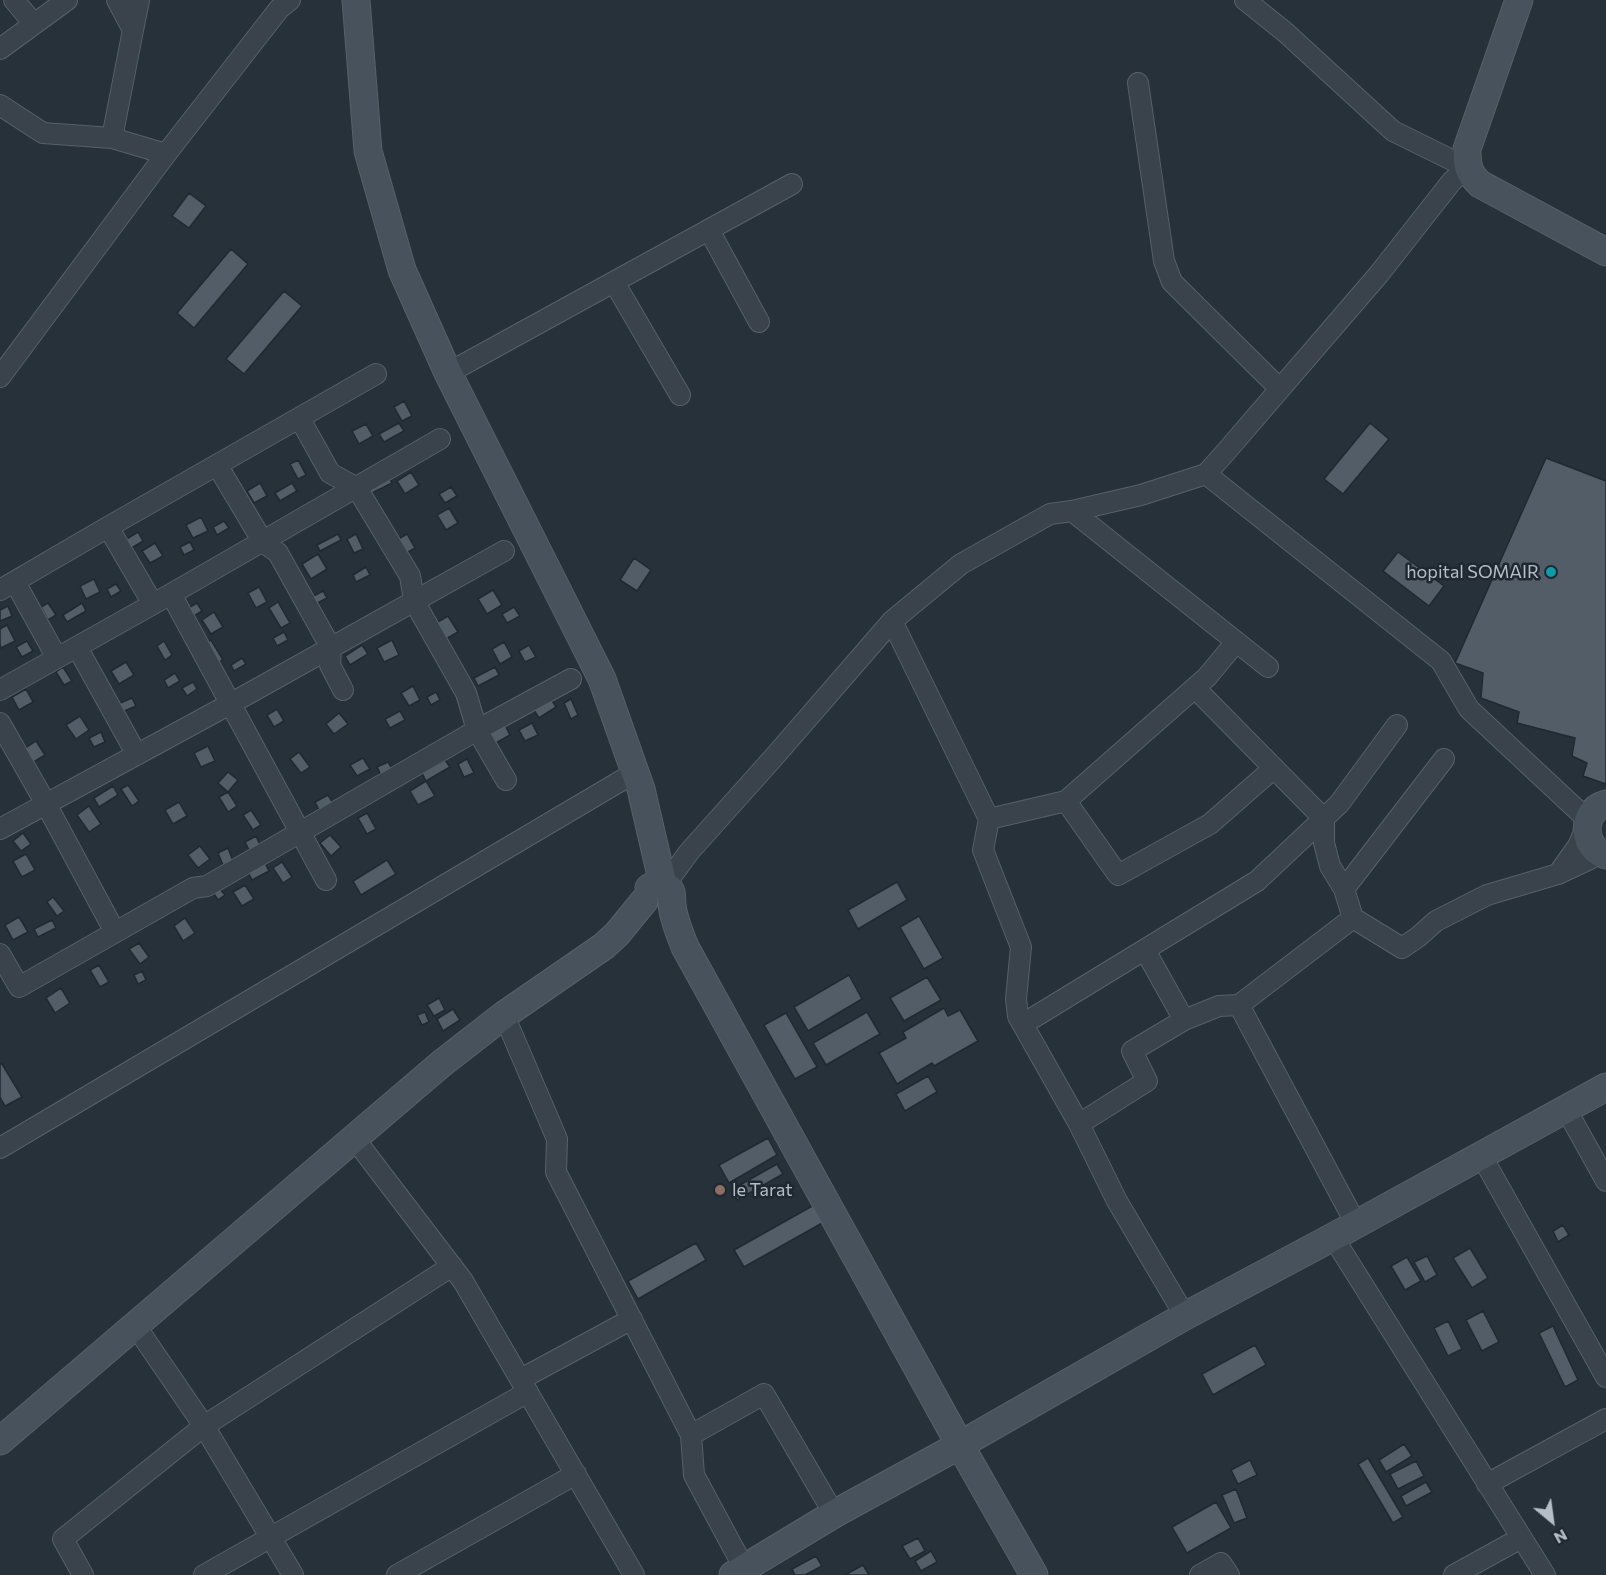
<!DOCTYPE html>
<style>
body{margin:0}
#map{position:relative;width:1606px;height:1575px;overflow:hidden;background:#26313a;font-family:Commissioner,sans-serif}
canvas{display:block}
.north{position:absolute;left:1522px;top:1491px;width:60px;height:60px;-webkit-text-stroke:4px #1f2730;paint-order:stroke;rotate:151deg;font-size:16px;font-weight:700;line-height:24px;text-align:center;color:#b5bdc6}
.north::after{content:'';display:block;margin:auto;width:21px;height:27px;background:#b5bdc6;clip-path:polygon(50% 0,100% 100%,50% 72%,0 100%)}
</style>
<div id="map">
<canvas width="1606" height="1575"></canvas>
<div class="north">N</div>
</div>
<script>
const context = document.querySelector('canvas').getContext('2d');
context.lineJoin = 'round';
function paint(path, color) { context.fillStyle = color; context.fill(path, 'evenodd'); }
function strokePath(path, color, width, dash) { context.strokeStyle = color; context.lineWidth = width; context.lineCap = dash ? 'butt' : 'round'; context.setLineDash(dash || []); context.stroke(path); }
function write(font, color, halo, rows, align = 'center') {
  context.font = font + ' Commissioner,sans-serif'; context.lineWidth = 5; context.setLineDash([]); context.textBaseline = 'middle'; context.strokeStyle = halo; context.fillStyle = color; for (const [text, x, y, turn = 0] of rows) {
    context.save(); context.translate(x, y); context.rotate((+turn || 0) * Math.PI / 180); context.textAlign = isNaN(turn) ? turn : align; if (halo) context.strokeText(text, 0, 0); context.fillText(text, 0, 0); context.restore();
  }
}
const building = new Path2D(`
 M 189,193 L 206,206 L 189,228 L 172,216 Z
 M 231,249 L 248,264 L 194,328 L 177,313 Z
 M 284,291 L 302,306 L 244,374 L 226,359 Z
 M 404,401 L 412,416 L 402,421 L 394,407 Z
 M 399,423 L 404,431 L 384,442 L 379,434 Z
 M 1370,423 L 1389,439 L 1343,494 L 1324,479 Z
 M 366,424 L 373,436 L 359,444 L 352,431 Z
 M 1546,458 L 1606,481 L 1606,784 L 1583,776 L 1587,763 L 1572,756 L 1575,738 L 1517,723 L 1519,712 L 1481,698 L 1483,673 L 1455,663 Z
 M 298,460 L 306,475 L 298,479 L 290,464 Z
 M 411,472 L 419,485 L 405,494 L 397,481 Z
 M 388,475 L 392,483 L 370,494 L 366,487 Z
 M 260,483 L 267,496 L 254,503 L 247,491 Z
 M 292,483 L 297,491 L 280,501 L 275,493 Z
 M 451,487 L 457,496 L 445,503 L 439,494 Z
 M 449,508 L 458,523 L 446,530 L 437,515 Z
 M 201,517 L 208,531 L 193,538 L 186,525 Z
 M 224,521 L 229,528 L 217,535 L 213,527 Z
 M 138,532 L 143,541 L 130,549 L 125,540 Z
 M 338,534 L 341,540 L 320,551 L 317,545 Z
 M 356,534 L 363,549 L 354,553 L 347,539 Z
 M 407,534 L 415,548 L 403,555 L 395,541 Z
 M 190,542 L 194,550 L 184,555 L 180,547 Z
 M 155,543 L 163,556 L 150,563 L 142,551 Z
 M 1398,552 L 1444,586 L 1429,606 L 1383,571 Z
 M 318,554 L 327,569 L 311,579 L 302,564 Z
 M 634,558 L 651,570 L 637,591 L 620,580 Z
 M 366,567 L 370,575 L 356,582 L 353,575 Z
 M 94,579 L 100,592 L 86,599 L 80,586 Z
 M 116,584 L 121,591 L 111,597 L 107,589 Z
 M 259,587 L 267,602 L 256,608 L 248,593 Z
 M 493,590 L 502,605 L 487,614 L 478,599 Z
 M 323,591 L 327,598 L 312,606 L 308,599 Z
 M 278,602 L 290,623 L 281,628 L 269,608 Z
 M 48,603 L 56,615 L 48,620 L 41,607 Z
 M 82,603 L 86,611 L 67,622 L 63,615 Z
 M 197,603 L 202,611 L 191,618 L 185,610 Z
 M 8,606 L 12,616 L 0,621 L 0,610 Z
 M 514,607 L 520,616 L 507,623 L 502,614 Z
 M 214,612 L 223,627 L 211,634 L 202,620 Z
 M 448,616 L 458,632 L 446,639 L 436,623 Z
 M 7,625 L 15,641 L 1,648 L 0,645 L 0,629 Z
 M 284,632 L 288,640 L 277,646 L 273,638 Z
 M 211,640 L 223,660 L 215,664 L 204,645 Z
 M 392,640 L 399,655 L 384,662 L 377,648 Z
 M 27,641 L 33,651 L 22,657 L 16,647 Z
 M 164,641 L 172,655 L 165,660 L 157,646 Z
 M 504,642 L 512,657 L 500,664 L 492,649 Z
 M 362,645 L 368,654 L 350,665 L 345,656 Z
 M 529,645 L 536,657 L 525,662 L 519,651 Z
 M 242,658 L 246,664 L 234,671 L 231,665 Z
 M 126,662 L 134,675 L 119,684 L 111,671 Z
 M 63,667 L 72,681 L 64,685 L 56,672 Z
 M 495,667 L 499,675 L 478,686 L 474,678 Z
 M 175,673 L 180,681 L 168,688 L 164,680 Z
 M 193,682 L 197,689 L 187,696 L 182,688 Z
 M 413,686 L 420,700 L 409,706 L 401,693 Z
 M 26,689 L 33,702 L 19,710 L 12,697 Z
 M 436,692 L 440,700 L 431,705 L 427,697 Z
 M 132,698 L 136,706 L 122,712 L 118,704 Z
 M 551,699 L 556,707 L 539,718 L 534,710 Z
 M 571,699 L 578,715 L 571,719 L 564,703 Z
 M 277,709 L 284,721 L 274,727 L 267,715 Z
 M 400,711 L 405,720 L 390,728 L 385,719 Z
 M 339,713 L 348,724 L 334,734 L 326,724 Z
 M 80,716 L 89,730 L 76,739 L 66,725 Z
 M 532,723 L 538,735 L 525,741 L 519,730 Z
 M 505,725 L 510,735 L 494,744 L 488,734 Z
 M 101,732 L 105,742 L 94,747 L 89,738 Z
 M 36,741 L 45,755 L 32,763 L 24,749 Z
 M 208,746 L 215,761 L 201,767 L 194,753 Z
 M 299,752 L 310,767 L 301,773 L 290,759 Z
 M 363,758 L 370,769 L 357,776 L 350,765 Z
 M 467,759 L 474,773 L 464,777 L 458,764 Z
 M 445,760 L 450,767 L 426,781 L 422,773 Z
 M 388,762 L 392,769 L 381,775 L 377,767 Z
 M 228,772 L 238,780 L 228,792 L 218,783 Z
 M 426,781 L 435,796 L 418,805 L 410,791 Z
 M 128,785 L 139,801 L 132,806 L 121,789 Z
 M 113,786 L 118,795 L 99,807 L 94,798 Z
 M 228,792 L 237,806 L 228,812 L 219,797 Z
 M 328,795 L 333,803 L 319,810 L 315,802 Z
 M 179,802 L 187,816 L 173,824 L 165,810 Z
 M 89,806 L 101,824 L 89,832 L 77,815 Z
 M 251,810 L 261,825 L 253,830 L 243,815 Z
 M 367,813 L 376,829 L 367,834 L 358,818 Z
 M 23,833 L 31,844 L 21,851 L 13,841 Z
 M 330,835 L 341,847 L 331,856 L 320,843 Z
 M 256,836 L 260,845 L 249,850 L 245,842 Z
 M 200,846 L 210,859 L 198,868 L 188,855 Z
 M 228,848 L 233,861 L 223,865 L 218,853 Z
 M 26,854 L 35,870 L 22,877 L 13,861 Z
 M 387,860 L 396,874 L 361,895 L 353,881 Z
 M 282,862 L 292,877 L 283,883 L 273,868 Z
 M 265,863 L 269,871 L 252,880 L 248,872 Z
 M 897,882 L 907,900 L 858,929 L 848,910 Z
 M 245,885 L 254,899 L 242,906 L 233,892 Z
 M 220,889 L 225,895 L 218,900 L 214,894 Z
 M 53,897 L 64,911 L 57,916 L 47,902 Z
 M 919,916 L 943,958 L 924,969 L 900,927 Z
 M 19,917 L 28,932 L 13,940 L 5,925 Z
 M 185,918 L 195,933 L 183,941 L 174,926 Z
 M 52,920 L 56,928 L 38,937 L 34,929 Z
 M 139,943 L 149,957 L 140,964 L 129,949 Z
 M 99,965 L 109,982 L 100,987 L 90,970 Z
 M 142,971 L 146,980 L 138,984 L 134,975 Z
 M 849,975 L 862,999 L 808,1031 L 794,1007 Z
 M 927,977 L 941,1000 L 904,1021 L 890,998 Z
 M 61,988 L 70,1003 L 55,1013 L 46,998 Z
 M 439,998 L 445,1010 L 434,1016 L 427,1005 Z
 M 944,1008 L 948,1016 L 960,1010 L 978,1041 L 934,1066 L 932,1063 L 897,1084 L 879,1053 L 906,1038 L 903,1032 Z
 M 453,1009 L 460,1020 L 443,1031 L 437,1019 Z
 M 425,1012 L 429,1022 L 422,1025 L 417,1015 Z
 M 867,1012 L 880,1034 L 826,1065 L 813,1043 Z
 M 786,1013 L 817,1067 L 795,1079 L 764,1025 Z
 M 0,1064 L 2,1064 L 22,1097 L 5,1106 L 0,1097 Z
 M 928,1076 L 937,1092 L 905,1111 L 896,1094 Z
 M 768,1138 L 777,1155 L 729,1183 L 719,1165 Z
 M 777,1164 L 783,1174 L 737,1200 L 731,1190 Z
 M 814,1205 L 824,1222 L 744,1267 L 734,1250 Z
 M 1563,1225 L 1569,1235 L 1558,1242 L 1553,1231 Z
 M 696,1243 L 706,1260 L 638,1299 L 628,1281 Z
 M 1470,1248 L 1488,1278 L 1472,1288 L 1453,1258 Z
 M 1427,1256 L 1437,1275 L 1425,1282 L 1414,1262 Z
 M 1407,1257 L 1421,1281 L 1405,1290 L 1391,1266 Z
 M 1483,1311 L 1499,1342 L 1482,1351 L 1466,1320 Z
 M 1448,1321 L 1462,1349 L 1448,1356 L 1434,1328 Z
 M 1553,1326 L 1578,1380 L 1565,1387 L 1539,1333 Z
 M 1255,1345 L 1266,1365 L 1213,1395 L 1202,1374 Z
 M 1404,1444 L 1412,1456 L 1386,1472 L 1379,1460 Z
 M 1368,1458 L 1403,1517 L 1393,1523 L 1358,1464 Z
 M 1250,1460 L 1257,1475 L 1238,1484 L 1231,1470 Z
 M 1416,1461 L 1424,1476 L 1398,1489 L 1390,1474 Z
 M 1426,1482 L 1432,1492 L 1406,1506 L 1401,1496 Z
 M 1236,1489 L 1247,1518 L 1234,1523 L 1222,1495 Z
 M 1216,1502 L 1231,1528 L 1187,1553 L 1172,1527 Z
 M 918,1538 L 925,1551 L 910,1559 L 902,1546 Z
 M 931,1551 L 937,1562 L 921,1571 L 915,1561 Z
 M 816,1556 L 822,1566 L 805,1575 L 795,1575 L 792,1569 Z
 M 863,1565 L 869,1575 L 845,1575 Z`);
paint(building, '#525d68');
strokePath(building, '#212932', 1.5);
const street = new Path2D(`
 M 14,0 L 34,24
 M 133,30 L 139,0
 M 0,49 L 67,0
 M 1138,83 L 1164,261 L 1172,282 L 1280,389
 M 0,105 L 43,133 L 112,138 L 166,154
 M 112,138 L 133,30 L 117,0
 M 709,230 L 759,322
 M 614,282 L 680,395
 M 448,373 L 792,184
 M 0,377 L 166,154 L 279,9 L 290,0
 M 300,419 L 330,473 L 357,488 L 410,576 L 414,601 L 466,693 L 477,730 L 506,780
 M 217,465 L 263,542 L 278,553 L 331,648 L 330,665 L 343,690
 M 1206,474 L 1441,661 L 1469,709 L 1589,821 L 1578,846 L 1558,874
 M 1072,511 L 1268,667
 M 108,527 L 153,604
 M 15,582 L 57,658
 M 0,590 L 108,527 L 376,374
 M 171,594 L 326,880
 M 892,621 L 989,819 L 983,850 L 1021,947 L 1016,999 L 1018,1016 L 1079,1124 L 1117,1201 L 1185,1316
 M 77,647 L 137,755
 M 1195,688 L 1324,819 L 1324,843 L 1330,866 L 1344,889
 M 0,690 L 171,594 L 440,439
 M 0,723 L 46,804 L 115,932
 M 1066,801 L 1118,875 L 1210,824 L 1274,768
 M 989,819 L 1066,801 L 1207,677 L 1236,642
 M 0,829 L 230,704 L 504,551
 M 665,885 L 689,852 L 774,757 L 892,621 L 961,564 L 1050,514 L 1072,511 L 1141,495 L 1206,474 L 1224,454 L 1379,274 L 1452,181 L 1468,168 L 1393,131 L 1285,32 L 1245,0
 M 1353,918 L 1402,948 L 1418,937 L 1436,921 L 1487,895 L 1558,874 L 1590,859 L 1597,851
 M 1145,950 L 1184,1020
 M 0,954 L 19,987 L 193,888 L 207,886 L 477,730 L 571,679
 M 504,1015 L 557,1139 L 556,1172 L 691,1435 L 764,1394 L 834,1514
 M 1023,1024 L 1257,881 L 1339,804 L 1397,725
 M 1566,1109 L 1606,1181
 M 1079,1124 L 1147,1081 L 1132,1051 L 1184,1020 L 1219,1006 L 1239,1005
 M 354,1138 L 463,1281 L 634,1575
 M 0,1148 L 634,773
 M 1481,1155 L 1606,1377
 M 1356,1224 L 1239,1005 L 1353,918 L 1344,889 L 1444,759
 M 1333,1237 L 1545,1575
 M 135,1325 L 204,1426 L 293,1575
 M 521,1379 L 632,1319
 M 691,1435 L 694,1475 L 744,1568
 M 1487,1484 L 1606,1419
 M 83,1575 L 63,1539 L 204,1426 L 452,1266
 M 204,1575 L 528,1392
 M 397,1575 L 576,1474
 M 1200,1575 L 1221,1563 L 1229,1575
 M 1454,1575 L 1521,1538`);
const secondary = new Path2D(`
 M 356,0 L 368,151 L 402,270 L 448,373 L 602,679 L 641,789 L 663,884
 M 1519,0 L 1467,149 C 1467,165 1468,173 1480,184 L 1606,252
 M 1606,804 C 1603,805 1600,806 1597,808 C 1581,821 1585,850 1606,855
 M 649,888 C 656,883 665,882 670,890 C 673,895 671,899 672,904 C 673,918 680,934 685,947 L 960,1445 L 1034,1575
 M 0,1441 L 441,1064 L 504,1015 L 604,946 L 617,934 L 644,901
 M 733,1575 L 834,1514 L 960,1445 L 1185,1316 L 1333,1237 L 1606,1087`);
strokePath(street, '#586069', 22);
strokePath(secondary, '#586069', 29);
strokePath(street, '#3a424b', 20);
strokePath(secondary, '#48525d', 27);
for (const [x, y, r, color] of [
 [1551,572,6,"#0f9aa8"],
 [720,1190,6,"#8d6e63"]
]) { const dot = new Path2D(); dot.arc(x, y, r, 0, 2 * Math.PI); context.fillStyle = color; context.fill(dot); strokePath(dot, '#1f2730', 2); }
write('18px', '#b5bdc6', '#1f2730', [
 ["hopital SOMAIR",1539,572],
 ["le Tarat",732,1190,"left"]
], 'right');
</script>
